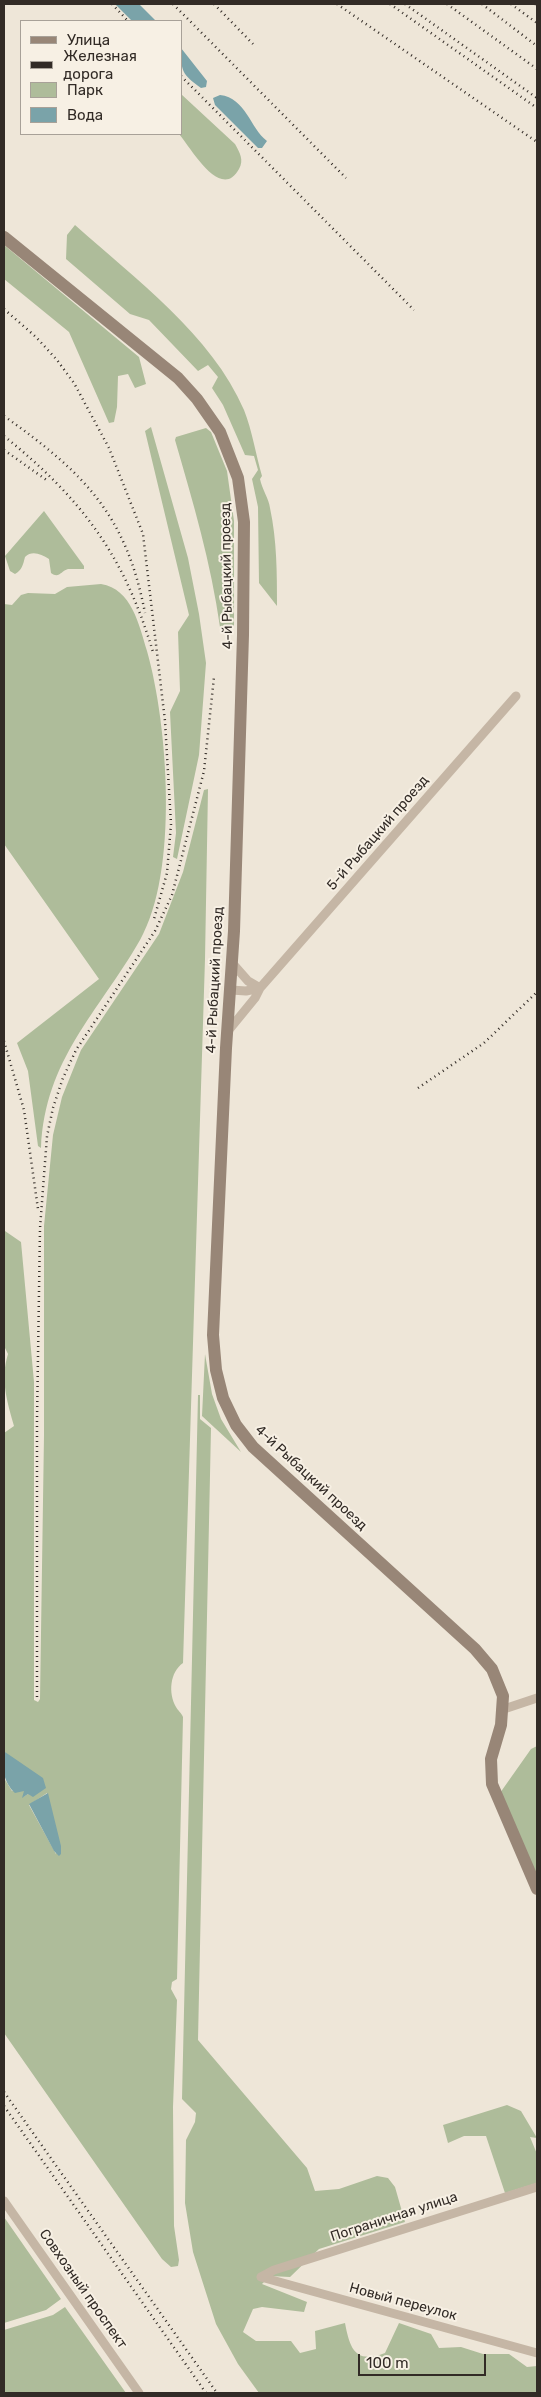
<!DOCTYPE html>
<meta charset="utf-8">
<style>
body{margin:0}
#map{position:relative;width:541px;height:2397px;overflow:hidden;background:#eee6d8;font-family:Rubik,sans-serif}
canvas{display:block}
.frame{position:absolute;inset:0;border:5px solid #322b26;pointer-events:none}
.legend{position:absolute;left:20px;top:20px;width:162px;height:115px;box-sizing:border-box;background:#f7f0e4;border:1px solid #a8a198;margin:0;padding:6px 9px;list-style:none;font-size:15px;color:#322b26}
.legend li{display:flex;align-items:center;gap:10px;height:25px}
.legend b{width:25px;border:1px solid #a8a198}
.scale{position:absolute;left:358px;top:2354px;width:128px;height:22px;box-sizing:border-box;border:2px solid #322b26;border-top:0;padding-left:6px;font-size:15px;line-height:18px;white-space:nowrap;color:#322b26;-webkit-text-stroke:4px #f7f0e4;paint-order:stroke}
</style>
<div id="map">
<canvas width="541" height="2397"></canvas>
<div class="frame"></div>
<ul class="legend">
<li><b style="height:6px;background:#988677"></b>Улица</li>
<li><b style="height:6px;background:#322b26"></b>Железная дорога</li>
<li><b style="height:14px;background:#aebc9a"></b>Парк</li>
<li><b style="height:14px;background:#7aa3a9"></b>Вода</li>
</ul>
<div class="scale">100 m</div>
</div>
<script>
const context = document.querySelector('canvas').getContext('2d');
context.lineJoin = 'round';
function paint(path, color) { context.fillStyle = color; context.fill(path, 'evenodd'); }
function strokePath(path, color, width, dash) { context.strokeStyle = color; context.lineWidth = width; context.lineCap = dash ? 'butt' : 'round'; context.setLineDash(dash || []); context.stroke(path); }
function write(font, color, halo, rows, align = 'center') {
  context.font = font + ' Rubik,sans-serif'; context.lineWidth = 4; context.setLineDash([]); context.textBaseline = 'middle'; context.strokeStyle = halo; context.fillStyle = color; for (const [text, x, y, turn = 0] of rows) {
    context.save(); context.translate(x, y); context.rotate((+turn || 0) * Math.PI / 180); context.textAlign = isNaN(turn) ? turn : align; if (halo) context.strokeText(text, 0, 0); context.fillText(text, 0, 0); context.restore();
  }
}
paint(new Path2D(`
 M 181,94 L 235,144 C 240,153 244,160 239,169 C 221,202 191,148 179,134 L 181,134 Z
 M 75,225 C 134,278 212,335 244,410 C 252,430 256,455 262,476 L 260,479 C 262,489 269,499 270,508 C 277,541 277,573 277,606 L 259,583 L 258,507 L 252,479 L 258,470 L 254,456 L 245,455 L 223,405 L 212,388 L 218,377 L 208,365 L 198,371 L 149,320 L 130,314 L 66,259 L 67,235 Z
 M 4,245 L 139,357 L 146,384 L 135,388 L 128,374 L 118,376 L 117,407 L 114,422 L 109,423 L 69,332 L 4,279 Z
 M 151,427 L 188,558 L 199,614 L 206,663 L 199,755 L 177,859 L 173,857 L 176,833 L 170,712 L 180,691 L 178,632 L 189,615 L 145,431 Z
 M 206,428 L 211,432 L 227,471 L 234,521 L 234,625 L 232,629 L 223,630 L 220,627 C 211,563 193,502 175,440 L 176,437 Z
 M 44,511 L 84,566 L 84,569 L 68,569 C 61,571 59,579 51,573 L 49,559 C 41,554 32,550 25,557 C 23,565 22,570 15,574 L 10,571 L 5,556 Z
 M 101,584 C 132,589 139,625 147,651 C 168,725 179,872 140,940 C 98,1013 45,1059 41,1148 L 38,1146 L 28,1071 L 17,1043 L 99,979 L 4,844 L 4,604 L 12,605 L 21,595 L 28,593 L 55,594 L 67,587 Z
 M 208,789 L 205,959 L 183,1663 C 170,1672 168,1693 176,1707 C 178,1711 181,1712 183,1717 L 177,1979 L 172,1982 L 171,1989 L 177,2000 L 173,2107 L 174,2226 L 179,2260 L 178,2266 L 171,2267 L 162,2259 L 4,2033 L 4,1778 L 12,1791 L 25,1791 L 23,1797 L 28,1794 L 5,1752 L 4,1754 L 4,1433 L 14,1426 C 7,1401 0,1379 8,1354 L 4,1346 L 4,1224 L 5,1231 L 21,1242 L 34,1382 L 34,1700 L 38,1702 L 40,1699 L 44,1435 L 44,1226 L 53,1135 L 62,1097 L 81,1050 L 159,934 L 183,872 L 204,790 ZM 47,1793 L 59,1843 L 56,1854 L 29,1805 Z
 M 205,1354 L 212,1394 L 221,1419 L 241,1452 L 202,1416 Z
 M 198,1395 L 200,1395 L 200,1419 L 211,1428 L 198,2040 L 307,2168 L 315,2191 L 339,2189 L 377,2176 L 388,2178 L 395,2187 L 405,2222 L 319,2249 L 290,2277 L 270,2276 L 262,2284 L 307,2302 L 304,2312 L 262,2307 L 253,2309 L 243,2332 L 256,2341 L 291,2341 L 300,2353 L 316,2349 L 315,2331 L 345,2323 C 350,2350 356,2364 385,2353 L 399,2323 L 431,2334 L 439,2348 L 461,2347 L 483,2354 L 509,2354 L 527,2367 L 537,2366 L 537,2393 L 259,2393 L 238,2364 L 216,2324 L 193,2252 L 185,2203 L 186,2140 L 195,2122 L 196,2113 L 182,2099 Z
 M 537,1746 L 537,1876 L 500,1793 L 531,1749 Z
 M 507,2105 L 521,2111 L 537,2138 L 530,2137 L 537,2154 L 537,2183 L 505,2193 L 486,2136 L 464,2136 L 448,2143 L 443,2125 Z
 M 4,2217 L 61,2299 L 46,2310 L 4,2323 Z
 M 65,2307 L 126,2393 L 4,2393 L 4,2330 L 53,2315 Z`), '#aebc9a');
paint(new Path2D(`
 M 115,4 L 139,4 L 156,21 L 132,21 Z
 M 181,48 L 207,81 L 206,87 L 201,88 C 182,74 181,72 181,48 Z
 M 220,95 C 246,98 250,128 267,141 L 262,148 L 258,148 L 215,105 L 213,98 Z
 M 5,1752 L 43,1778 L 46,1788 L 33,1797 L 28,1794 L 22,1798 L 24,1791 L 15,1793 C 4,1783 0,1765 5,1752 Z
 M 48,1793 L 61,1846 L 61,1854 L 59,1856 L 54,1851 L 29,1804 Z`), '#7aa3a9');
strokePath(new Path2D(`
 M 231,990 L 246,991 L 260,988 L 516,696
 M 228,1031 L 255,998 L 260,988 L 248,981 L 233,964
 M 504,1709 L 537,1698
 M 4,2201 L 139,2393
 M 261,2277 L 274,2270 L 537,2187
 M 261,2277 L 537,2353`), '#c5b6a5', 9);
strokePath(new Path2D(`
 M 4,237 L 178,378 L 197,399 L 220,432 L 238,478 L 244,522 L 243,635 L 234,931 L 226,1048 L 213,1335 L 216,1370 L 223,1398 L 236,1425 L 253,1447 L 475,1649 L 492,1669 L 503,1696 L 501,1725 L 491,1759 L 492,1784 L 537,1889`), '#988677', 12);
strokePath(new Path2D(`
 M 112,4 L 128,21
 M 173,4 L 346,178
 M 214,4 L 253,44
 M 337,4 L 537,142
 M 390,4 L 537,108
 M 405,4 L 537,98
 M 447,4 L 537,69
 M 482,4 L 537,46
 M 511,4 L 537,23
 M 535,4 L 537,5
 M 181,76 L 414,310
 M 4,309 L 36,337 L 57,360 L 74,383 L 109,448 L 143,534 L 165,721 L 171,824 L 167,873 L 154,919
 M 4,416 C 84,473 126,514 145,613
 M 4,436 C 82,499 124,555 153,652
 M 4,450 L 48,481
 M 4,1041 L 24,1110 L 38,1209
 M 418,1088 L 484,1043 L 537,992
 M 37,1697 L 37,1420 L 40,1228 L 47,1136 L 53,1108 L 63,1078 L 76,1050 L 155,931 L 172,895 L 204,771 L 214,677
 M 4,2092 L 217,2393
 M 4,2106 L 206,2393`), '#322b26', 2.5, [1, 4]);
write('14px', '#322b26', '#f7f0e4', [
 ["4-й Рыбацкий проезд",227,576,-91],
 ["5-й Рыбацкий проезд",378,833,-49],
 ["4-й Рыбацкий проезд",215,980,-87],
 ["4-й Рыбацкий проезд",311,1478,43],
 ["Пограничная улица",394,2217,-18],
 ["Совхозный проспект",83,2289,55],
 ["Новый переулок",403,2302,15]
]);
</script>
